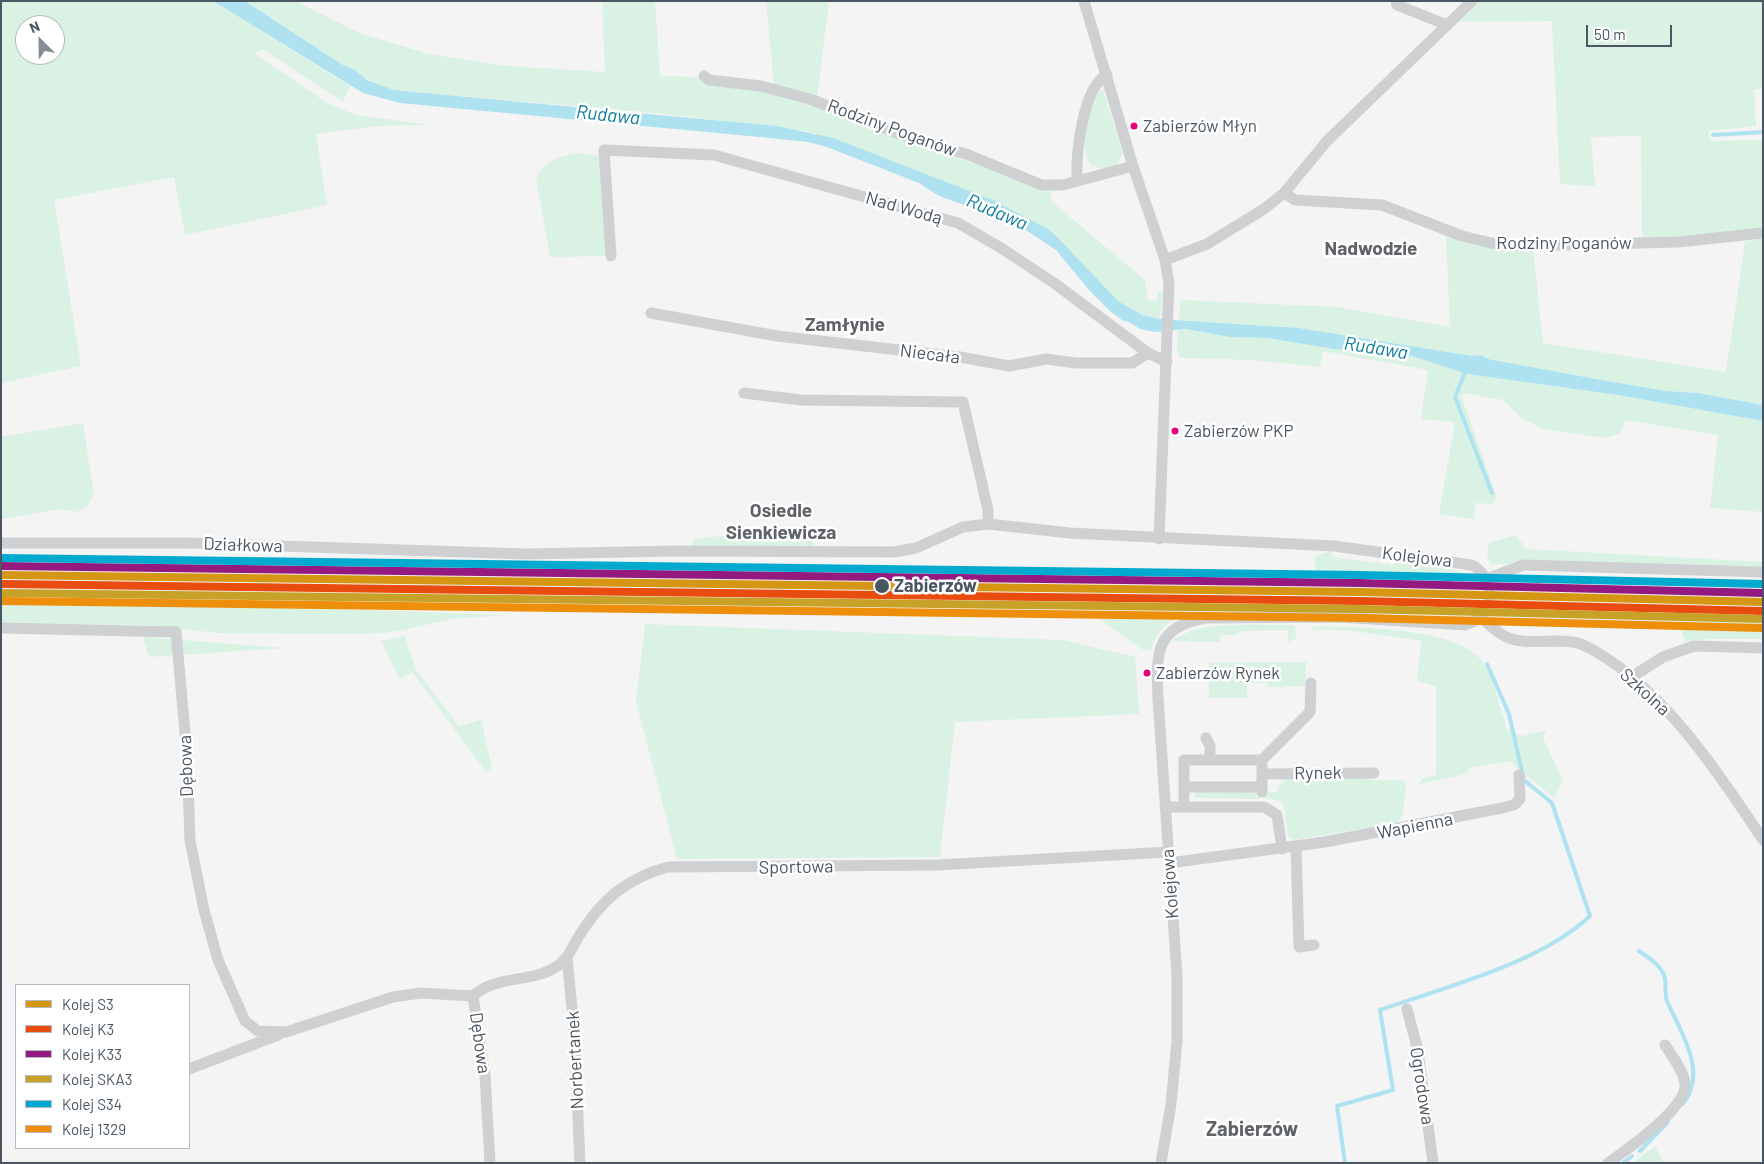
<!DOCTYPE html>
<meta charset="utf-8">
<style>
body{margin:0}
#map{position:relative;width:1764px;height:1164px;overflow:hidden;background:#f4f4f4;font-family:Barlow,sans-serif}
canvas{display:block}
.frame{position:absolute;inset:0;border:2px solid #4a5661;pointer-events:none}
.legend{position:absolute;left:15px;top:984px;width:175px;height:165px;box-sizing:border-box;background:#fff;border:1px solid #b7bbc0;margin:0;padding:6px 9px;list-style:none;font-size:15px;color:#4a5661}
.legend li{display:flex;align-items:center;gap:10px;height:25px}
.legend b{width:25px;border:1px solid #b7bbc0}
.north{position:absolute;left:15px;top:15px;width:50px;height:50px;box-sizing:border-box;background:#fff;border:1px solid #b7bbc0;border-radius:50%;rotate:337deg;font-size:14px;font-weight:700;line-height:20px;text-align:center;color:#4a5661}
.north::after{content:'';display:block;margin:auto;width:18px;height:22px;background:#868d94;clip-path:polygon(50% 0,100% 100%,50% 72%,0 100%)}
.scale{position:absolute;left:1586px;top:25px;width:86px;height:22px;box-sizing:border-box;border:2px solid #4a5661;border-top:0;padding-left:6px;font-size:15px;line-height:18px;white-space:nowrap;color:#4a5661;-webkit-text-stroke:4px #fff;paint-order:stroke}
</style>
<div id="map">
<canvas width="1764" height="1164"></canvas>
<div class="frame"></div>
<ul class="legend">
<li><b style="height:6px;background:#d49613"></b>Kolej S3</li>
<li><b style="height:6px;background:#e84d0f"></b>Kolej K3</li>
<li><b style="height:6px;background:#951a80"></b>Kolej K33</li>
<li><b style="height:6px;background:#c8a228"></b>Kolej SKA3</li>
<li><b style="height:6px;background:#00a9ce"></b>Kolej S34</li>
<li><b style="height:6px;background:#ed8f0a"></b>Kolej 1329</li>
</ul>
<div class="north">N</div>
<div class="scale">50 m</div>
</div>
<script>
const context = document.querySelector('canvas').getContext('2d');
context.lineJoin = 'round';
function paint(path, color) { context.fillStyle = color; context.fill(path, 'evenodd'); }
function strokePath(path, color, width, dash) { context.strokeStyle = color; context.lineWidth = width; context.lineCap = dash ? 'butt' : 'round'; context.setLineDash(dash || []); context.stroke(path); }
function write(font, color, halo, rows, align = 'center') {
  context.font = font + ' Barlow,sans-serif'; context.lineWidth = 5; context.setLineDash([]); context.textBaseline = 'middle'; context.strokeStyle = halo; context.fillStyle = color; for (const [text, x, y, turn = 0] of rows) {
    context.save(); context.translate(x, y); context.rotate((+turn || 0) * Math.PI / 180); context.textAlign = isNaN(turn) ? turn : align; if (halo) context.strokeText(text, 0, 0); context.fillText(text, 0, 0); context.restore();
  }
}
paint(new Path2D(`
 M 1,1 L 213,1 L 350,86 L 343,102 L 264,50 L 254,53 L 327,103 L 356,115 L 430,125 L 377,126 L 316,134 L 327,205 L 185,235 L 174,177 L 54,200 L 81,366 L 1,383 ZM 25,25 L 55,25 L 55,55 L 25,55 Z
 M 245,1 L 295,1 L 359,33 L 429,54 L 506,66 L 605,72 L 602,1 L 655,1 L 660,76 L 699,77 L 701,82 L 767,89 L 1050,191 L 1051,201 L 1145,280 L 1148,300 L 1156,301 L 1159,291 L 1163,293 L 1160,319 L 1142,315 L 1118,301 L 1047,229 L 995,201 L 807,131 L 666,114 L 394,90 L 367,80 L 354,70 L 341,64 Z
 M 766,1 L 829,1 L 817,97 L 774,85 Z
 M 1480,1 L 1763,1 L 1763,88 L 1754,90 L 1756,126 L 1709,131 L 1710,141 L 1763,140 L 1763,230 L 1741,235 L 1642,239 L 1641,136 L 1591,137 L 1595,186 L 1560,184 L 1552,21 L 1459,22 Z
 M 1101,89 L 1103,90 L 1123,153 L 1116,165 L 1107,169 L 1092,166 C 1076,149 1088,106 1101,89 Z
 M 578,153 L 600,156 L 607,256 L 550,257 L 536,178 C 546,160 558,156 578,153 Z
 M 1446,237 L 1481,246 L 1533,248 L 1543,343 L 1726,372 L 1745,242 L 1763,238 L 1763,405 L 1698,393 L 1666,391 L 1585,377 L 1488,359 L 1482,355 L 1472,356 L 1299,328 L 1179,320 L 1180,300 L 1338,307 L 1450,327 Z
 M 1186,329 L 1230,337 L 1267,338 L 1334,349 L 1412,356 L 1467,374 L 1618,395 L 1763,421 L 1763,512 L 1710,508 L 1718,435 L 1625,420 L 1621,433 L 1606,438 L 1542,429 L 1520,417 L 1503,400 L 1463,393 L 1462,398 L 1497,498 L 1492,504 L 1475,503 L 1474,519 L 1439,514 L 1455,422 L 1421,419 L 1428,370 L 1323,351 L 1320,367 L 1252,360 L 1180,358 L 1177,350 L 1178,330 Z
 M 83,423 L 94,494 L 87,507 L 79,512 L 61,509 L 1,519 L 1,437 Z
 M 811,526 L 814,546 L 693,547 L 693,539 Z
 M 1516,535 L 1526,549 L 1763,562 L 1763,566 L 1518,560 L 1508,564 L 1491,564 L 1487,557 L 1489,543 Z
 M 1331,551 L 1333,557 L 1393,565 L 1399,561 C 1417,563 1463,567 1474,580 L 1315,576 L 1315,556 Z
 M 1,601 L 192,604 L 508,615 L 451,619 L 400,631 L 365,634 L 218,633 L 142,625 L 1,624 Z
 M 1184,611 L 1184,614 C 1166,622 1156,632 1151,651 L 1141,649 L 1095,615 Z
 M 1673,611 L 1763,614 L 1763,639 L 1709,639 L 1685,641 Z
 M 645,624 L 1062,640 L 1135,657 L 1139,714 L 955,722 L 940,857 L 677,859 L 636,702 Z
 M 1295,625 L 1296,636 L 1295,639 L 1288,642 L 1288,630 L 1242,631 L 1236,635 L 1221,635 L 1220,642 L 1172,641 C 1201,618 1259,626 1295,625 Z
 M 1314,626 C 1356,628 1466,625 1487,668 C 1496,686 1500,710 1507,730 L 1522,736 L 1546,730 L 1543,738 L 1563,781 L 1554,798 L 1509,761 L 1469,768 L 1466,774 L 1419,784 L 1423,778 L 1436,775 L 1436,686 L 1417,681 L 1421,641 C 1385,636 1347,627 1311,631 Z
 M 405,636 L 416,670 L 459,726 L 481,720 L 492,768 L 486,772 L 412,672 L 400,679 L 381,641 Z
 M 143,637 L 285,648 L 149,657 Z
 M 1306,662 L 1306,686 L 1268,687 L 1267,683 L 1247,683 L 1247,698 L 1209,698 L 1209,663 Z
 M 1370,776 L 1370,780 L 1403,780 L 1406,784 L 1403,813 L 1398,823 L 1293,840 L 1288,837 L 1284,806 L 1280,801 L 1264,798 L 1264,792 L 1278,792 L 1278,787 L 1288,777 Z
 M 1195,792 L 1260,792 L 1260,799 L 1195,798 Z
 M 1655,1146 L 1664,1163 L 1632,1163 Z`), '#d9f2e3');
paint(new Path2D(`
 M 213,1 L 245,1 L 341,64 L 355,70 L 367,80 L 394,90 L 777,126 L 833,138 L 995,201 L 1048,229 L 1057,237 L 1118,301 L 1142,315 L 1160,319 L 1299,328 L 1472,356 L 1482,355 L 1488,359 L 1585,377 L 1666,391 L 1698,393 L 1763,405 L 1763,421 L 1618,395 L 1467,374 L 1412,356 L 1334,349 L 1267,338 L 1230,337 L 1186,329 L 1156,332 L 1140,329 L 1131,323 L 1122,320 L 1110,311 L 1090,291 L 1056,250 L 1017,224 L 939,196 L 919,183 L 827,147 L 808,142 L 770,138 L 400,103 L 363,93 Z`), '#aee2f0');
strokePath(new Path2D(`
 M 1713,135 L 1763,132
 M 1466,370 L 1455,397 L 1492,493
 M 1639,951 C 1648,957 1659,964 1664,975 C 1667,983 1664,993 1667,1001 C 1681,1033 1709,1073 1682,1105
 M 1640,1151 L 1668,1122
 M 1345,1163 L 1337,1106 L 1393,1090 L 1380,1010 C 1445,987 1539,964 1590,916 L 1552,803 L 1524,780 L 1509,714 L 1487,664
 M 1623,1163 L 1632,1156`), '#aee2f0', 4);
strokePath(new Path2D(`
 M 1084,1 L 1133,166 L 1165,260 L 1169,283 L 1159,539
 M 1396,1 L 1397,5 L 1447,25
 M 704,76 L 709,80 L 761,86 L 810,99 L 913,139 L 966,154 L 1042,185 L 1063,185 L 1133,166
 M 1077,181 C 1076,155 1082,87 1107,75
 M 1284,193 L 1295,200 L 1382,205 L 1462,236 L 1496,244 L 1524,246 L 1678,242 L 1763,233
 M 611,256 L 604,150 L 714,155 L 958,223 L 1001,248 L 1054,283 L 1148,353 L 1167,362
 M 1165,260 L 1207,244 L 1264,209 L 1284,193 L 1327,141 L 1472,1
 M 651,313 L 777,336 L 960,357 L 1009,366 L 1046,359 L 1076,363 L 1132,363 L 1148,353
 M 744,393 L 801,400 L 963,402 L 988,510 L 988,524
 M 1,543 L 188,543 L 526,554 L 676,551 L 894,552 L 916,548 L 963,527 L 988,524 L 1070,533 L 1334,546 L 1472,565 C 1498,580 1494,617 1465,625 L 1339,617 L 1206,618 C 1155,626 1156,654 1158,698 L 1177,976 L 1177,1041 L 1171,1104 L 1161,1163
 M 1487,579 L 1523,565 L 1763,572
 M 1480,616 C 1508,645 1518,642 1555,641 C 1565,641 1573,641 1581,644 C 1656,678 1719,773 1763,840
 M 1,628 L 176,632 L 187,755 L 190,840 L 204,910 L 218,960 L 245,1021 L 258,1031 L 286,1032 L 393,997 L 421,993 L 473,996
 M 1630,678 L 1663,657 L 1694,646 L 1763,648
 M 1206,738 L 1210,746 L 1210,760
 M 1262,760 L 1310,712 L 1311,683
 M 1262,774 L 1374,773
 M 1184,787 L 1262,787
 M 1184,801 L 1184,760 L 1262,760 L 1262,792
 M 1165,807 L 1264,807 L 1277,815 L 1282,849
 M 1296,847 L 1299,947 L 1314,945
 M 1169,863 L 1325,842 L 1502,808 L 1514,805 L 1520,799 L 1519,775
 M 567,957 L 574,1028 L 580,1163
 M 473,996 C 495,975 531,983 556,967 C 568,960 572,947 579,936 C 601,900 627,878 668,867 L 938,865 L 1168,852
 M 473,996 L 485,1076 L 490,1163
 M 1407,1009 L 1418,1051 L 1433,1163
 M 189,1069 L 278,1035
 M 1608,1163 C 1626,1150 1688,1108 1685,1083 C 1683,1070 1672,1056 1665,1045`), '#ced0d2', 11);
strokePath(new Path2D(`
 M 1,575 L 1360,592 L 1763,602`), '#d49613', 8);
strokePath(new Path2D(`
 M 1,584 L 1360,601 L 1763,611`), '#e84d0f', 8);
strokePath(new Path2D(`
 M 1,566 L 1360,583 L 1763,593`), '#951a80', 8);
strokePath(new Path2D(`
 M 1,593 L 1360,609 L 1763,619`), '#c8a228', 8);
strokePath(new Path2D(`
 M 1,558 L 1360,575 L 1763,584`), '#00a9ce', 8);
strokePath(new Path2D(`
 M 1,601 L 1360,618 L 1762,628`), '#ed8f0a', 8);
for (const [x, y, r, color] of [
 [1134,126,4.5,"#e5007d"],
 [1175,431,4.5,"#e5007d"],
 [882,586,8,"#4a5661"],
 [1147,673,4.5,"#e5007d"]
]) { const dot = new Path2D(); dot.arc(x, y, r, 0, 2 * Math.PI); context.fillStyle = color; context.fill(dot); strokePath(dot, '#fff', 2); }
write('17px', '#4a5661', '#fff', [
 ["Zabierzów Młyn",1143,126],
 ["Zabierzów PKP",1184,431],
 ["Zabierzów Rynek",1156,673]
], 'left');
write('18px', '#4a5661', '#fff', [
 ["Rodziny Poganów",892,128,20],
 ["Nad Wodą",904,208,16],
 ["Rodziny Poganów",1564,243],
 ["Niecała",930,354,7],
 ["Działkowa",243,545,2],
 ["Kolejowa",1417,557,7],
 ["Szkolna",1645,692,42],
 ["Dębowa",186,766,-92],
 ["Rynek",1318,773,-1],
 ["Wapienna",1415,826,-11],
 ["Sportowa",796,867,-1],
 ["Kolejowa",1170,884,-94],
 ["Dębowa",480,1043,82],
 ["Norbertanek",575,1060,-93],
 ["Ogrodowa",1422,1086,81]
]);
write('bold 18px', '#4a5661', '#fff', [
 ["Zabierzów",894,586]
], 'left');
write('italic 19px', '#0c7c9b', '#fff', [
 ["Rudawa",608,115,6],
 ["Rudawa",997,212,23],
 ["Rudawa",1376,348,9]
]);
write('bold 19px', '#5f6368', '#fff', [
 ["Nadwodzie",1371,249],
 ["Zamłynie",845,325],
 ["Osiedle",781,511],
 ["Sienkiewicza",781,533]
]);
write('bold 20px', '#5f6368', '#fff', [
 ["Zabierzów",1252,1129]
]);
</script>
